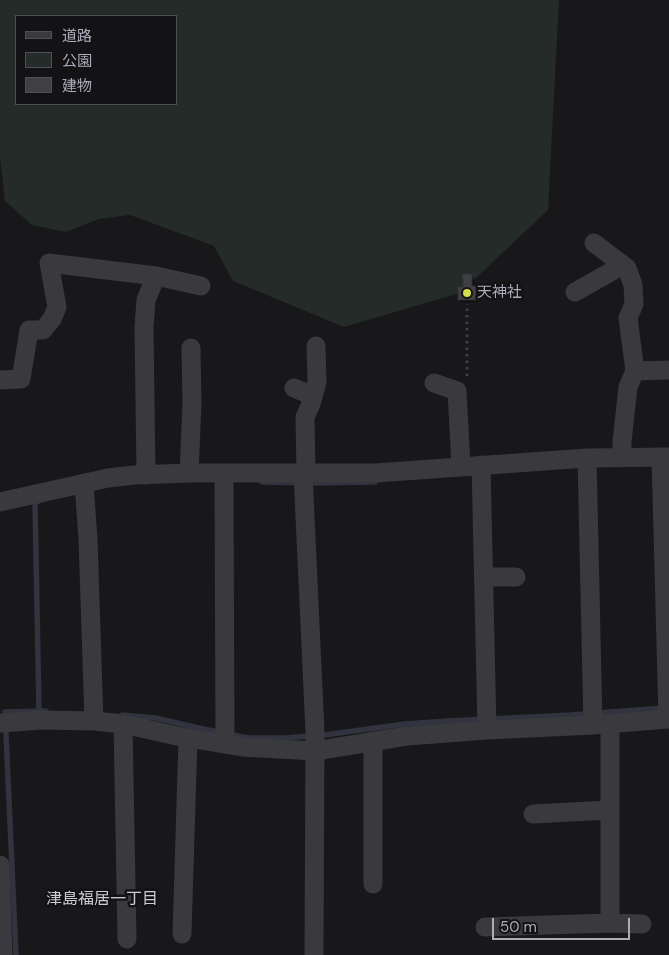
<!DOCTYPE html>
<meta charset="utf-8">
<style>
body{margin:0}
#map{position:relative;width:669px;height:955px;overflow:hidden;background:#181719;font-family:"DM Sans","Noto Sans JP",sans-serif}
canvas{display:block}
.legend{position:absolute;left:15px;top:15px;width:162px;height:90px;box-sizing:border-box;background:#131214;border:1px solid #504f55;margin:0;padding:6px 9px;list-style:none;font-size:15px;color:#acabb7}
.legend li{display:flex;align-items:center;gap:10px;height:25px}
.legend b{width:25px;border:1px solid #504f55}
.scale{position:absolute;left:492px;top:918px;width:138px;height:22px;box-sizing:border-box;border:2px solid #acabb7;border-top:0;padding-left:6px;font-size:15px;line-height:18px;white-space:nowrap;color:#acabb7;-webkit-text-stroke:4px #131214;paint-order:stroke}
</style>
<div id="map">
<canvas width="669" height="955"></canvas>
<ul class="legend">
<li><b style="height:6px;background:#3a393e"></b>道路</li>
<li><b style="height:14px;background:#242b28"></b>公園</li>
<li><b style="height:14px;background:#403f43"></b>建物</li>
</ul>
<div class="scale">50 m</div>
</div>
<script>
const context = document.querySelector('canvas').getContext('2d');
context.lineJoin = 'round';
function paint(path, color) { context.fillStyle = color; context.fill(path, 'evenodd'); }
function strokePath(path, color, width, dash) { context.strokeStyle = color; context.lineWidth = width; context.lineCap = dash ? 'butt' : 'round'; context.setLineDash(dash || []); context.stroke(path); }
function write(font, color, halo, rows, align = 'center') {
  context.font = font + ' "DM Sans","Noto Sans JP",sans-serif'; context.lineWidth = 5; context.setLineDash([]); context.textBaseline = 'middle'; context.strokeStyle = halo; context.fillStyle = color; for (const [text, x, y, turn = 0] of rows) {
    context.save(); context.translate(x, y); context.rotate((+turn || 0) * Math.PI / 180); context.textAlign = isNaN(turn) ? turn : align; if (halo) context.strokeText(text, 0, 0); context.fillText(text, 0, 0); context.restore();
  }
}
paint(new Path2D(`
 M 0,0 L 559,0 L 548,210 L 460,293 L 344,327 L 233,281 L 214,246 L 130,215 L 99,219 L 66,232 L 32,225 L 5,201 L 0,157 ZM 16,16 L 176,16 L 176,104 L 16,104 Z`), '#242b28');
paint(new Path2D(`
 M 472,276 L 474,278 L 474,287 L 476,287 L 478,290 L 478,302 L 461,302 L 459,300 Z`), '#0007');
strokePath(new Path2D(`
 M 262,482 L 311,483 L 375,482
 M 39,711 L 35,502 L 39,501
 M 122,715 L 155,718 L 203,729 L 248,738 L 286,738 L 324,735 L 405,724 L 449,721 L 570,715 L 664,708
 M 16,955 L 5,712 L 46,711`), '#31333e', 5.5);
const building = new Path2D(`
 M 463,274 L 472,274 L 472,286 L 476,286 L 476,300 L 458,300 L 458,287 L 463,287 Z`);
paint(building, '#403f43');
strokePath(building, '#333235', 1);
strokePath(new Path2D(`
 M 467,376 L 467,304`), '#403f45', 3, [2.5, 4]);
strokePath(new Path2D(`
 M 594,243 L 627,268 L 633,285 L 634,304 L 628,318 L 635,371 L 628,387 L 622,442 L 622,457
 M 156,276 L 201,286
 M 575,292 L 623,265
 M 635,371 L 669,370
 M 0,380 L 21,379 L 29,330 L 43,330 L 52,319 L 57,307 L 49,263 L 156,276 L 146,300 L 144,327 L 146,475
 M 434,383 L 457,391 L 461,466
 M 294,388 L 313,396
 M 661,457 L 668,719
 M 587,458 L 593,725
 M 481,465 L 487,730
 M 189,473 L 192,404 L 191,348
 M 224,473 L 225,744
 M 303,473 L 315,732 L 314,955
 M 306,473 L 305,417 L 311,404 L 317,382 L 316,346
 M 84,483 L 88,539 L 94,721
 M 0,502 L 108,478 L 134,475 L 189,473 L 376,473 L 587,458 L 669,457
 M 484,577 L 516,577
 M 0,723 L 42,720 L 94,721 L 123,724 L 177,736 L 242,747 L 315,751 L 407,736 L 487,730 L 593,725 L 669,719
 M 123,724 L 127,939
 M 533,814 L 610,810
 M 0,865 L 3,955
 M 373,884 L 373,741
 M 610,923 L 642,924
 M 485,927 L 610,923 L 610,724
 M 182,934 L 188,738`), '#3a393e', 19);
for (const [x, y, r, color] of [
 [467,293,5,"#d4df49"]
]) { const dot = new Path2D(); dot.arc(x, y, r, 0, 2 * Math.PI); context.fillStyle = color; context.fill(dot); strokePath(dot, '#131214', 2); }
write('15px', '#acabb7', '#131214', [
 ["天神社",477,293]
], 'left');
write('16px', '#cdcbd4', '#131214', [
 ["津島福居一丁目",102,900]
]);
</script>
